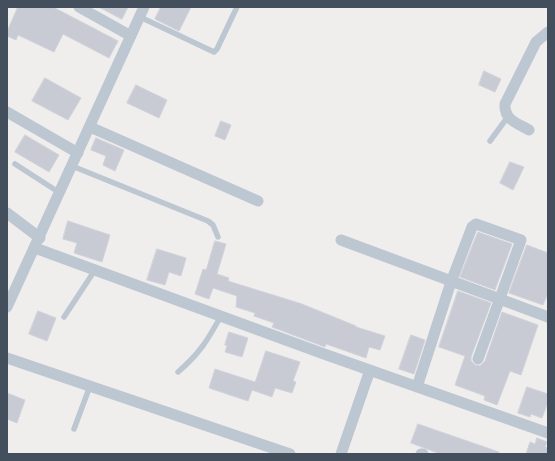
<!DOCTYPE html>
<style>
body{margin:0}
#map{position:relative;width:555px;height:461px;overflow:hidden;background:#f0eded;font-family:"Space Grotesk",sans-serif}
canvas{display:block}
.frame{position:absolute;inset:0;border:8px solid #434f5d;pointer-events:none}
</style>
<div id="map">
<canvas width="555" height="461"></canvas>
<div class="frame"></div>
</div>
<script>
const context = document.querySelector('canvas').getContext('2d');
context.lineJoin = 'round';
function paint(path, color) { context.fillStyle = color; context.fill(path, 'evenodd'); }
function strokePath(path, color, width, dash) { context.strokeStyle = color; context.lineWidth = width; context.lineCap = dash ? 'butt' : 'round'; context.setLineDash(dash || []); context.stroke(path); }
const building = new Path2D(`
 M 18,7 L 53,7 L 118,41 L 109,58 L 63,34 L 54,52 L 18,35 L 16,40 L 7,36 L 7,32 Z
 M 99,7 L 128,7 L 122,19 Z
 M 161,7 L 191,7 L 179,31 L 155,19 Z
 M 484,71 L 501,79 L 495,92 L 479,85 Z
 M 45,78 L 81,98 L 68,120 L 32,101 Z
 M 136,85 L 167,100 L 159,118 L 127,103 Z
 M 221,121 L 231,125 L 225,140 L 215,136 Z
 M 25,135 L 59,155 L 49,172 L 15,152 Z
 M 96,138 L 124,150 L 115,171 L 103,165 L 106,156 L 91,150 Z
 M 510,162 L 524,167 L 513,190 L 500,183 Z
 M 68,221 L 110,235 L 102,262 L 74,253 L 77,243 L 63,239 Z
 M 478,232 L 512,244 L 495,290 L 460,277 Z
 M 215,241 L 226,244 L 217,274 L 229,278 L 228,281 L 302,304 L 356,326 L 356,327 L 385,336 L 380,350 L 369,347 L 366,358 L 326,344 L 325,347 L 272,327 L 274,323 L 254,316 L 255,313 L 236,307 L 237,296 L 213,288 L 209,299 L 195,294 L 203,269 L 206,270 Z
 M 527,245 L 548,253 L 548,293 L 543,305 L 509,293 Z
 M 157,249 L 186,258 L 181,276 L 169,272 L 165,285 L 147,280 Z
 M 458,291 L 491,303 L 471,357 L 471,361 L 475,365 L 480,366 L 485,361 L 502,312 L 538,325 L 521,375 L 510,371 L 497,405 L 484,400 L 485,396 L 455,385 L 465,356 L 439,347 Z
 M 38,311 L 56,318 L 47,341 L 29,334 Z
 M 229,332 L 248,338 L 242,357 L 225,352 L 227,346 L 225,345 Z
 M 411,335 L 425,340 L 414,374 L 399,369 Z
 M 266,351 L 300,362 L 293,381 L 296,382 L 292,393 L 275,388 L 272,397 L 252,390 L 248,401 L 209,388 L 215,369 L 255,382 Z
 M 527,387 L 548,394 L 548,402 L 542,418 L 531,414 L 530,417 L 518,413 Z
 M 7,393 L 25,400 L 17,423 L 7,419 Z
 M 418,424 L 499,452 L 498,454 L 441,454 L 435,452 L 411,443 Z
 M 537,438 L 547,442 L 545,447 L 548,448 L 548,454 L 526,454 L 530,442 L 535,444 Z`);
paint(building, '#c8cbd4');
strokePath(building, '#d0d2da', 1);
strokePath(new Path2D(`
 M 140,17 L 214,52 L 217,49 L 237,7
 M 490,141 L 507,118
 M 15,164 L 60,193
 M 72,166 L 208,221 L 213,225 L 218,237
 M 64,317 L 95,270
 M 178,372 C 200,353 207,341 221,316
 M 74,429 L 90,386`), '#bcc7d2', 5.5);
strokePath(new Path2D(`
 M 79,7 L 131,36
 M 7,112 L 78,153
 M 90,127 L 258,201
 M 529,130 C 517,123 504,120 505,104 L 536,42 L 548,32
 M 7,213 L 40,238
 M 341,240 L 548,317
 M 35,248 L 324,354 L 548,433
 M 7,307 L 144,7
 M 7,358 L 290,454
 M 417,387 L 451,282 L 472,227 L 476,224 L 521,240 L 478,359
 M 341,454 L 370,370
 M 421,454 L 423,454`), '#bcc7d2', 11);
</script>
